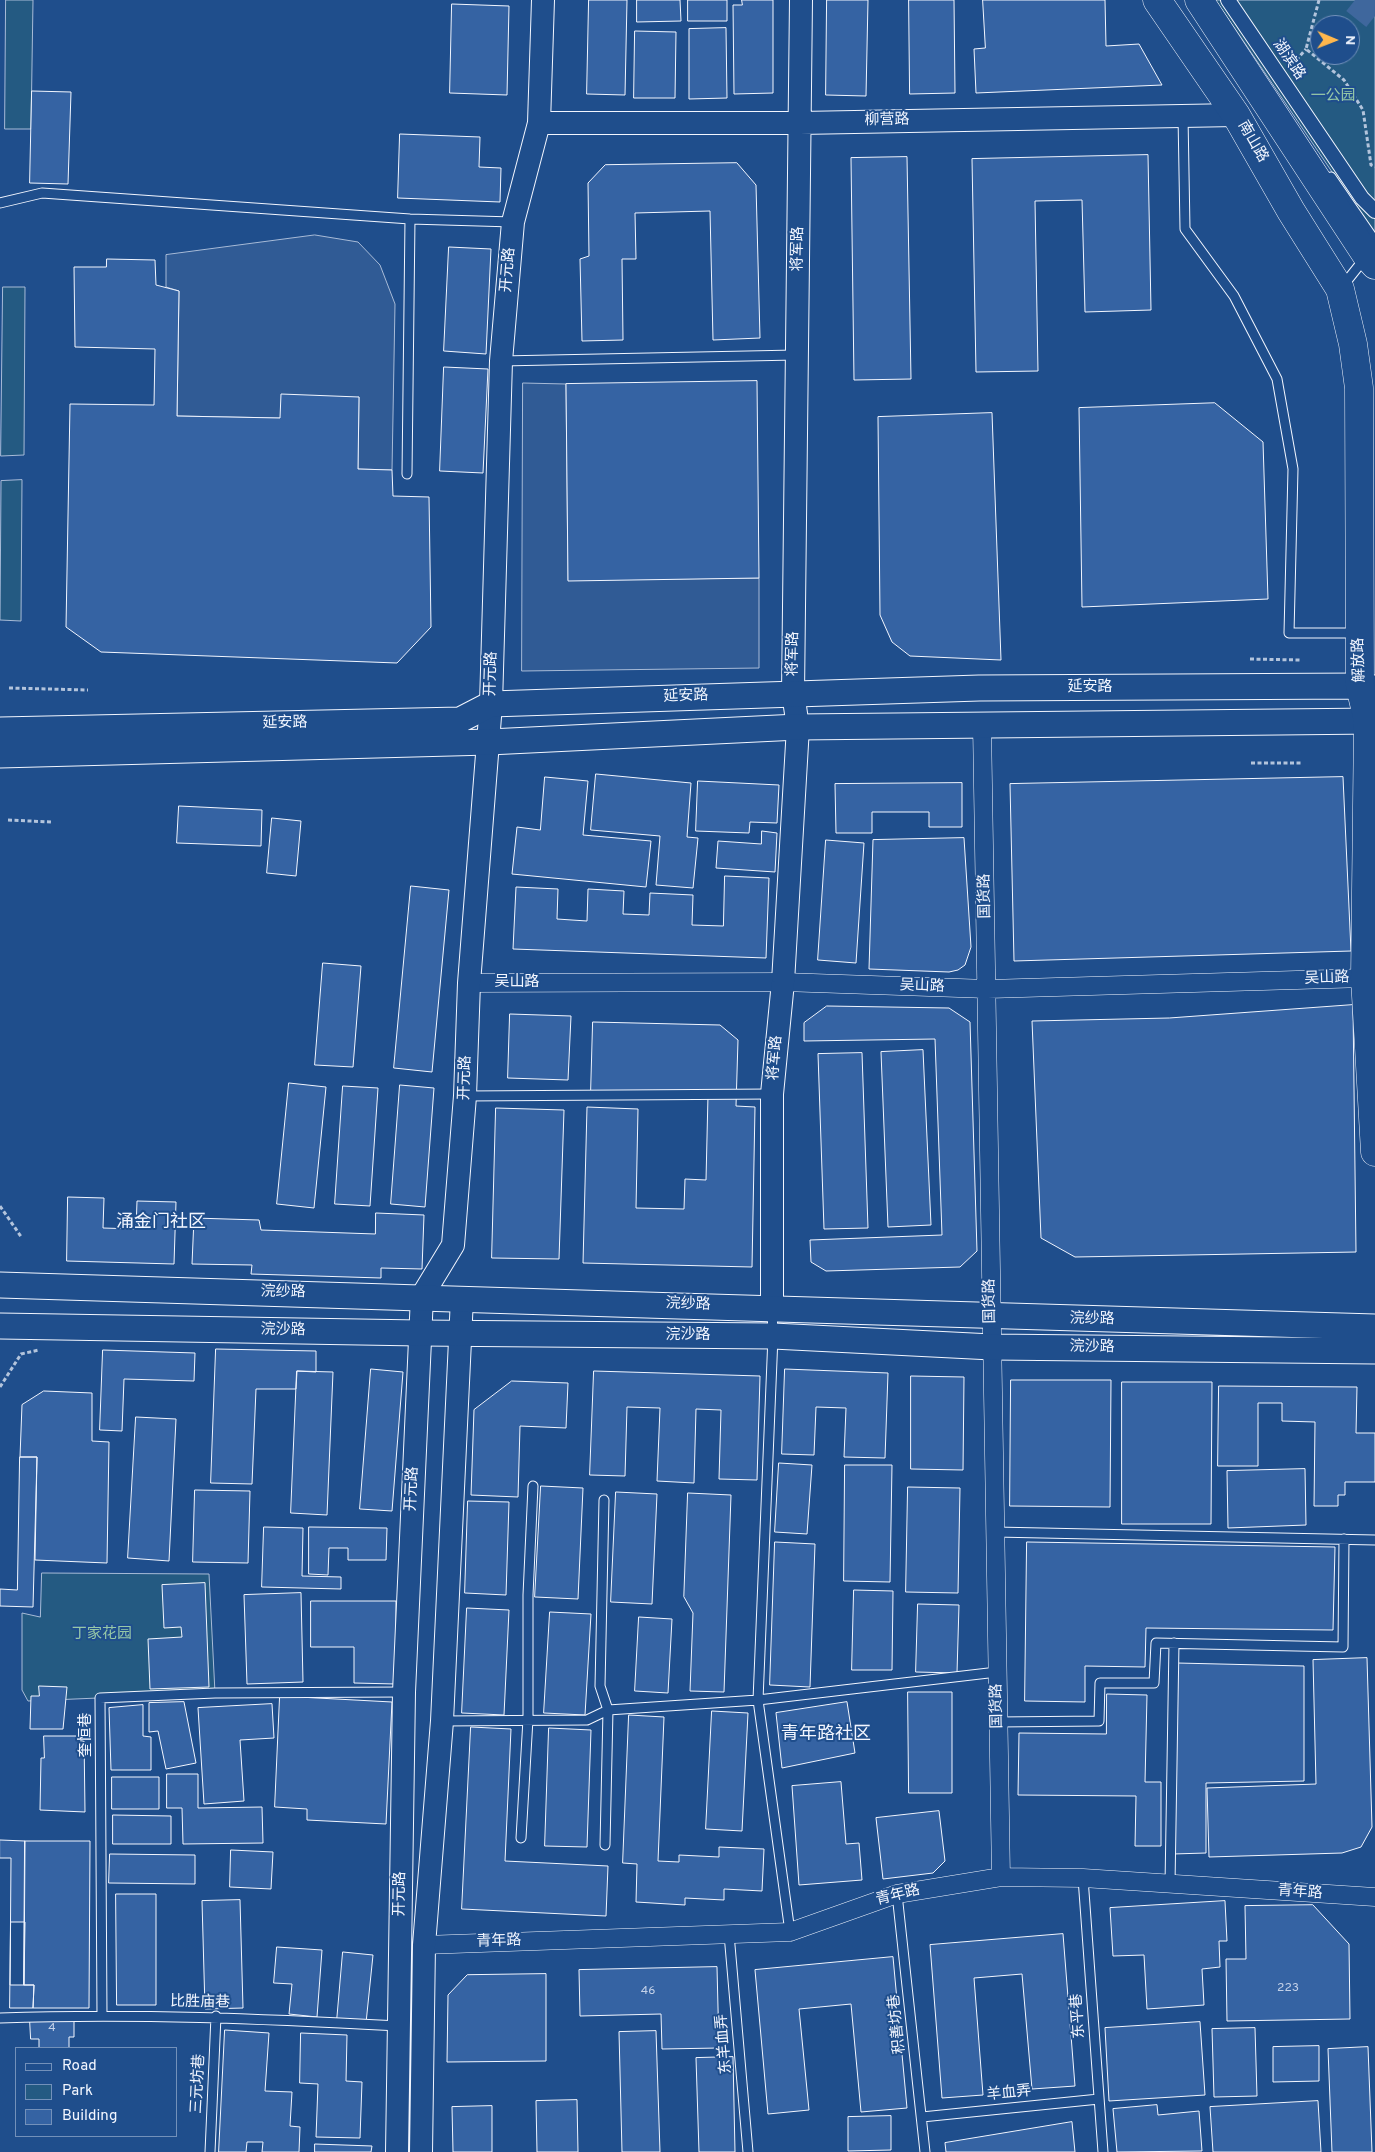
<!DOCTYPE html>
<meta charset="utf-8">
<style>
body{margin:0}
#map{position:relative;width:1375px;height:2152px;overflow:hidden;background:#1f4e8c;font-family:Overpass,sans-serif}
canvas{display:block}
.legend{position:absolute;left:15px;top:2047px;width:162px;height:90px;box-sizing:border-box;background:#1f4e8c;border:1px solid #7391ba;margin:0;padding:6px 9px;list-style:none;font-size:15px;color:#f2f6ff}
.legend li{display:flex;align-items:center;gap:10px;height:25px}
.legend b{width:25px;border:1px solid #7391ba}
.north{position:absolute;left:1310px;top:15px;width:50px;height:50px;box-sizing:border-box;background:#1f4e8c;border:1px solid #7391ba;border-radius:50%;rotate:91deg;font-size:14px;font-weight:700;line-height:20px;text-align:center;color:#f2f6ff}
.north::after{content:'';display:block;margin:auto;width:18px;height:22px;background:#ffb74d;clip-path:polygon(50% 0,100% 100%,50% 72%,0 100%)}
</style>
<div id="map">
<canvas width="1375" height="2152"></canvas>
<ul class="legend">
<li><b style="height:6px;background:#1f4e8c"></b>Road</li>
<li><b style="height:14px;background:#245a82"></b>Park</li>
<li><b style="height:14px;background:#3563a3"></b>Building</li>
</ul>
<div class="north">N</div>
</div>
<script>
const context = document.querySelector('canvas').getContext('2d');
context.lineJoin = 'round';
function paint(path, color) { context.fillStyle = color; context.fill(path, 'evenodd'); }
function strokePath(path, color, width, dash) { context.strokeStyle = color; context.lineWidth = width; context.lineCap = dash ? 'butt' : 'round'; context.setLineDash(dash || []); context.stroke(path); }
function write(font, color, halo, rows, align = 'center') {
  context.font = font + ' Overpass,"Noto Sans SC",sans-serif'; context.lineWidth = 4; context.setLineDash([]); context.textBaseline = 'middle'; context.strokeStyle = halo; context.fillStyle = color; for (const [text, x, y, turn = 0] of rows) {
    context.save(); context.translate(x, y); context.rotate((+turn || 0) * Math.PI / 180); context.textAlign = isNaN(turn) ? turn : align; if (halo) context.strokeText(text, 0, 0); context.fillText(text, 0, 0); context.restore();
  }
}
const green = new Path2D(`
 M 6,0 L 33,0 L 31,129 L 5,129 Z
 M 1216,0 L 1375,0 L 1375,235 ZM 1320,25 L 1350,25 L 1350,55 L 1320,55 Z
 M 3,287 L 25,287 L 24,455 L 1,456 Z
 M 22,480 L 21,621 L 0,620 L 1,481 Z
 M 42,1573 L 209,1574 L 215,1693 L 28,1701 L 22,1690 L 22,1613 L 40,1617 Z`);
paint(green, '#245a82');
strokePath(green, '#a8bbd7', 1);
const parking = new Path2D(`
 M 315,235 L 358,242 L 380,265 L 395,304 L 392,470 L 358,469 L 359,397 L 280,418 L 177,416 L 179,291 L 166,287 L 166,255 Z
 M 523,383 L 566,384 L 568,580 L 759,578 L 759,668 L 522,671 Z`);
paint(parking, '#305b95');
strokePath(parking, '#a8bbd7', 1);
const building = new Path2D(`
 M 589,0 L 627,0 L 625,95 L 587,94 Z
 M 637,0 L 680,0 L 681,21 L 637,22 Z
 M 688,0 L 727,0 L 727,21 L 688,21 Z
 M 742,0 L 773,0 L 773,93 L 734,94 L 733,5 L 742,5 Z
 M 827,0 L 868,0 L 866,96 L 826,95 Z
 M 909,0 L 954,0 L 955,93 L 910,94 Z
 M 983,0 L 1105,0 L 1106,46 L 1139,44 L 1162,85 L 976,93 L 974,49 L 985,48 Z
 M 452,4 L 509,6 L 507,95 L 450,93 Z
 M 726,28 L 727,98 L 689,99 L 689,29 Z
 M 635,31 L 676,32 L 675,98 L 634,98 Z
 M 32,91 L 71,92 L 68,184 L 30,183 Z
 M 400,134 L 480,137 L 479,167 L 501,168 L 500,202 L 398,198 Z
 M 1148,155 L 1151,310 L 1085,312 L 1082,200 L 1035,201 L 1038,371 L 976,372 L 972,159 Z
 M 907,157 L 911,379 L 854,380 L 851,158 Z
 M 737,163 L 756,185 L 760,338 L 713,340 L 710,211 L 635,213 L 636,259 L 622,259 L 623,340 L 582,341 L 580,259 L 589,256 L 588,183 L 605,165 Z
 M 449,247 L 491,249 L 486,354 L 444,351 Z
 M 107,259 L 155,260 L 156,285 L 179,291 L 177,416 L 280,418 L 281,394 L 359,397 L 358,469 L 392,470 L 393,496 L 429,497 L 431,627 L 397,663 L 101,652 L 66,627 L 70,404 L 154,405 L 155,349 L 75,347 L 74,267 L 106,267 Z
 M 444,367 L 488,369 L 483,473 L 440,471 Z
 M 757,381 L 759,578 L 568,581 L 566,384 Z
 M 1215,403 L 1263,442 L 1268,599 L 1082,607 L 1079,408 Z
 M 992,413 L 1001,660 L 910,656 L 892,642 L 880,615 L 878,417 Z
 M 596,774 L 691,783 L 687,837 L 698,838 L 693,888 L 656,885 L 660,836 L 591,830 Z
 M 545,777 L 588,781 L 583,835 L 651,841 L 646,887 L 512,874 L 517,827 L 540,830 Z
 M 1343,777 L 1351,951 L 1014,961 L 1010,784 Z
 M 698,781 L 779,785 L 777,823 L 750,822 L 749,833 L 696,831 Z
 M 962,783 L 962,827 L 929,827 L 929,812 L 872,812 L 872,833 L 836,833 L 835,784 Z
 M 179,806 L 262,810 L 261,846 L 177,843 Z
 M 272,818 L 301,821 L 296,876 L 267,873 Z
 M 762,831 L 777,833 L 775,872 L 716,868 L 718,841 L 761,844 Z
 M 964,838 L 971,947 L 965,965 L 958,970 L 949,972 L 869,969 L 873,840 Z
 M 826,840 L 864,843 L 856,963 L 818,960 Z
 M 725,876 L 769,878 L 766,958 L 513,949 L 516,887 L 558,889 L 557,919 L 587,921 L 588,889 L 624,891 L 623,914 L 649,915 L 650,893 L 693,895 L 692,925 L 723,926 Z
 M 411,886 L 449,890 L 432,1072 L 394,1068 Z
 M 323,963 L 361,966 L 353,1067 L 315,1065 Z
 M 1353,1005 L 1356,1252 L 1075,1257 L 1041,1238 L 1032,1021 L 1169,1018 Z
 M 827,1006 L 949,1008 L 970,1022 L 977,1251 L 960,1267 L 826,1271 L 811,1262 L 810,1240 L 942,1235 L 935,1039 L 804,1041 L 804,1023 Z
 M 510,1014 L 571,1016 L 568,1080 L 508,1078 Z
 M 593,1022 L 720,1025 L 738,1040 L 736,1106 L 755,1107 L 752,1267 L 583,1263 L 587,1107 L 638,1109 L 636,1208 L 684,1209 L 685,1179 L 706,1180 L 708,1095 L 591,1092 Z
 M 923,1050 L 931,1225 L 888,1227 L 881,1052 Z
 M 862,1053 L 868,1228 L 824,1229 L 818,1054 Z
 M 289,1083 L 326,1087 L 314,1208 L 277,1204 Z
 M 400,1085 L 434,1088 L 425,1207 L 391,1204 Z
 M 343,1086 L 378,1088 L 370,1206 L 335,1204 Z
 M 496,1108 L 564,1110 L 559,1259 L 492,1258 Z
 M 68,1197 L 104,1198 L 103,1228 L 136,1229 L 137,1201 L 176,1202 L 174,1264 L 67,1261 Z
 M 376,1213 L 424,1215 L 422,1269 L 381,1268 L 381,1278 L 251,1274 L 252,1265 L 192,1264 L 194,1218 L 259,1220 L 261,1230 L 375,1234 Z
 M 216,1349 L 316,1351 L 316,1372 L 297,1371 L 296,1389 L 256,1389 L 252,1484 L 211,1483 Z
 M 103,1350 L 195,1353 L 194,1381 L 124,1379 L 122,1431 L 100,1430 Z
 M 371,1369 L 403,1372 L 392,1511 L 360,1509 Z
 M 785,1369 L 888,1373 L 885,1458 L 844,1457 L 846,1408 L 816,1407 L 814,1455 L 782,1454 Z
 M 297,1371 L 333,1372 L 327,1515 L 291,1513 Z
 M 594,1371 L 760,1376 L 757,1480 L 719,1479 L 721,1410 L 696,1409 L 694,1483 L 657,1481 L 660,1408 L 627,1407 L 625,1476 L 590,1475 Z
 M 911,1376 L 964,1377 L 963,1470 L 911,1469 Z
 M 1011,1380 L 1111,1380 L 1110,1507 L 1010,1506 Z
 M 512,1381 L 568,1383 L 566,1428 L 520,1426 L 518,1497 L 471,1495 L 474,1410 Z
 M 1122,1382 L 1212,1382 L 1211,1524 L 1122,1524 Z
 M 1219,1386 L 1357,1387 L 1356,1433 L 1375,1433 L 1375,1482 L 1345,1482 L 1345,1495 L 1338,1495 L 1338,1506 L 1314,1506 L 1315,1422 L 1282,1421 L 1282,1403 L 1258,1403 L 1258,1466 L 1218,1466 Z
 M 44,1391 L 92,1393 L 92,1441 L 109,1442 L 107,1563 L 35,1560 L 37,1457 L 20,1457 L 22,1405 Z
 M 136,1417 L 176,1419 L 169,1561 L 128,1558 Z
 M 20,1457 L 37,1457 L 33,1607 L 0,1606 L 0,1589 L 17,1590 Z
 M 779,1463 L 812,1465 L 807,1534 L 775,1532 Z
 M 845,1465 L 892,1465 L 890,1582 L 844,1581 Z
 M 1305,1469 L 1306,1525 L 1228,1528 L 1227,1471 Z
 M 541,1486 L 583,1488 L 578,1599 L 535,1597 Z
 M 908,1487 L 960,1488 L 958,1593 L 906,1592 Z
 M 195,1490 L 250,1491 L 248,1563 L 193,1562 Z
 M 616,1492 L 657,1494 L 652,1604 L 611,1602 Z
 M 688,1493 L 731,1495 L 724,1692 L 690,1691 L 693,1613 L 684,1597 Z
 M 468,1501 L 509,1502 L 506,1595 L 465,1593 Z
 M 264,1527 L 303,1528 L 302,1576 L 341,1577 L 341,1589 L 262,1587 Z
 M 309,1527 L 387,1528 L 386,1560 L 348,1560 L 348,1548 L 329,1548 L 328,1575 L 309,1574 Z
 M 775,1542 L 815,1544 L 810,1687 L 770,1685 Z
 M 1027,1542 L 1335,1547 L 1333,1630 L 1146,1628 L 1145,1667 L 1085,1666 L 1085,1702 L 1025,1701 Z
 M 205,1583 L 209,1687 L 150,1689 L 148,1639 L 182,1637 L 181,1627 L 164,1628 L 162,1585 Z
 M 854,1590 L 893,1591 L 892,1670 L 852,1670 Z
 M 301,1593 L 303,1682 L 247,1684 L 244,1595 Z
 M 311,1601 L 396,1601 L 396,1684 L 354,1683 L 354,1647 L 311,1647 Z
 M 918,1604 L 959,1605 L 957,1673 L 916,1672 Z
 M 467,1608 L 509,1610 L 504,1715 L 462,1713 Z
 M 550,1612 L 591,1614 L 585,1715 L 544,1713 Z
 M 639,1617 L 672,1619 L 668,1693 L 635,1691 Z
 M 1367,1658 L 1372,1827 L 1361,1847 L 1342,1853 L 1209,1857 L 1207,1788 L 1316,1784 L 1313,1660 Z
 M 1177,1663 L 1304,1666 L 1304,1781 L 1206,1783 L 1206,1853 L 1173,1854 Z
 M 39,1686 L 67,1687 L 63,1729 L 30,1729 L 31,1696 L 39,1696 Z
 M 908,1692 L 952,1692 L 952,1793 L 909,1793 Z
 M 1107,1694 L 1147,1695 L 1145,1782 L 1161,1782 L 1161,1846 L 1135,1846 L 1136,1796 L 1018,1795 L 1019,1733 L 1106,1734 Z
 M 280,1696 L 392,1702 L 386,1824 L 307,1820 L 307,1809 L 275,1807 Z
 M 184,1702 L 196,1763 L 166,1769 L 158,1731 L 149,1732 L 149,1703 Z
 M 847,1702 L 855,1753 L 782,1768 L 776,1713 Z
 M 272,1704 L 274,1738 L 240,1740 L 244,1801 L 204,1804 L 198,1708 Z
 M 143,1705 L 143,1736 L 151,1737 L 151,1770 L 111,1770 L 109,1708 Z
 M 712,1711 L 748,1713 L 742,1831 L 706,1829 Z
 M 629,1715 L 664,1717 L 658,1861 L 679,1862 L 679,1855 L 719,1857 L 719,1847 L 764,1849 L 762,1891 L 724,1889 L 724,1900 L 685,1898 L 685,1905 L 636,1902 L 637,1864 L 623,1863 Z
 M 471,1727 L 511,1729 L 505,1861 L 608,1866 L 606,1916 L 462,1909 Z
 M 549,1728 L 591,1730 L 587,1847 L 545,1846 Z
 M 44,1736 L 84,1736 L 85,1812 L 40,1810 L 41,1758 L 44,1758 Z
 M 167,1774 L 198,1774 L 198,1808 L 262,1807 L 263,1843 L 183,1844 L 182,1808 L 167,1808 Z
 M 112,1777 L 159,1777 L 159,1809 L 112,1809 Z
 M 841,1782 L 846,1844 L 859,1843 L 862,1880 L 799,1885 L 792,1786 Z
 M 939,1811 L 945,1861 L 933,1873 L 883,1879 L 876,1818 Z
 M 113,1815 L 171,1816 L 171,1844 L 113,1844 Z
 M 0,1840 L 25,1841 L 24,1985 L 10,1985 L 11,1858 L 0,1858 Z
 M 25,1841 L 90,1841 L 89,2008 L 33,2008 L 34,1985 L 24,1985 Z
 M 231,1850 L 273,1852 L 271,1889 L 230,1887 Z
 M 110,1854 L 195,1855 L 195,1884 L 109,1883 Z
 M 116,1894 L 156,1894 L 156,2005 L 117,2005 Z
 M 240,1900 L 243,2008 L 205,2009 L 202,1901 Z
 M 1225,1901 L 1227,1941 L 1219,1941 L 1220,1967 L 1202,1969 L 1204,2005 L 1147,2009 L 1144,1955 L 1113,1956 L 1110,1908 Z
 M 1313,1905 L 1349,1944 L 1350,2019 L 1227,2021 L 1226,1959 L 1246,1959 L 1245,1906 Z
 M 11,1922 L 25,1922 L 24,1985 L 34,1985 L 33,2008 L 10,2008 Z
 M 1063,1934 L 1075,2086 L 1032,2089 L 1022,1974 L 974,1978 L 983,2095 L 942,2098 L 930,1945 Z
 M 277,1947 L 322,1950 L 317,2017 L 289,2014 L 292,1984 L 274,1983 Z
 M 343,1952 L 373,1955 L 366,2023 L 337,2021 Z
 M 893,1957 L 907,2108 L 861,2112 L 851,2004 L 799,2009 L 809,2110 L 768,2114 L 755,1970 Z
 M 717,1967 L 719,2048 L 662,2049 L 661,2014 L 580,2016 L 579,1970 Z
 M 546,1974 L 546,2061 L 447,2062 L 448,1995 L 467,1975 Z
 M 30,2020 L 74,2020 L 74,2037 L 69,2037 L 69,2048 L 39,2048 L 39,2039 L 31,2039 Z
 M 1200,2022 L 1205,2095 L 1109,2101 L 1105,2028 Z
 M 1255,2028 L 1257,2096 L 1214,2097 L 1212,2029 Z
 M 225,2030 L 269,2033 L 265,2091 L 292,2092 L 290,2126 L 300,2127 L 299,2152 L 262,2152 L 263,2142 L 247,2142 L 246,2152 L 219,2152 Z
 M 656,2031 L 660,2152 L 622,2152 L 619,2032 Z
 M 301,2033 L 347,2035 L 346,2081 L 362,2082 L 360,2138 L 316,2137 L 318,2084 L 300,2083 Z
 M 1319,2046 L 1319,2081 L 1273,2082 L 1273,2047 Z
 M 1368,2047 L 1372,2152 L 1332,2152 L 1328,2049 Z
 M 733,2057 L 735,2152 L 699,2152 L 696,2058 Z
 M 577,2100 L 578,2152 L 537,2152 L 536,2101 Z
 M 1318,2101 L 1321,2152 L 1213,2152 L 1210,2107 Z
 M 1157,2105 L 1158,2115 L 1199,2111 L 1202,2151 L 1117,2152 L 1113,2109 Z
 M 492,2106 L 492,2152 L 453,2152 L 452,2107 Z
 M 891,2116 L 891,2150 L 848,2151 L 848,2117 Z
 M 1072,2122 L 1075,2152 L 946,2152 L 945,2143 Z
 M 315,2144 L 372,2146 L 371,2152 L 315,2152 Z`);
paint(building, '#3563a3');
strokePath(building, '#f2f6ff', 1);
strokePath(new Path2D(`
 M 1355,0 L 1375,16`), '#3f679d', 28, [28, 14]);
const service = new Path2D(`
 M 1183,116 L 1185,229 L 1234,296 L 1277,379 L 1293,469 L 1289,633 L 1356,633
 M 1331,177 L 1375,241
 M 0,203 L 42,193 L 410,219 L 513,222
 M 1342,287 L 1365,258
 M 501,361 L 796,355
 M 407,474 L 410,219
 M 465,1096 L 772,1094
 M 772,1309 L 773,1336 L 758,1700 L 790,1932
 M 604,1500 L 600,1686 L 608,1710 L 605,1845
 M 995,1532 L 1375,1540
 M 442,1721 L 587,1720 L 608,1710 L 758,1700 L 997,1672
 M 998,1722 L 1099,1721 L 1100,1683 L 1154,1683 L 1156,1643 L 1343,1647 L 1344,1539
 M 521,1838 L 528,1719 L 528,1595 L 533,1486
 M 1083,1878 L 1103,2152
 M 1170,1884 L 1174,1643
 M 897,1894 L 925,2152
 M 729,1934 L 748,2152
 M 102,2015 L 100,1698 L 215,1693 L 403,1692
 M 0,2018 C 134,2013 266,2019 399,2026
 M 922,2117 L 1099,2099
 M 210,2152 L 216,2016`);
const pedestrian = new Path2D(`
 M 1228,0 L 1362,198 L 1375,211`);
const minor = new Path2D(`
 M 982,725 L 1001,1877
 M 469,983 L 783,982 L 988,989 L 1365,978 L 1375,980
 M 424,1945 L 790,1932 L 897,1894 L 1001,1877 L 1083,1878 L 1375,1897`);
const tertiary = new Path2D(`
 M 539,123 L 800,123 L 1236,115
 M 772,1308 L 772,1094 L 783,982 L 798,727 L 793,693 L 801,0
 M 397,2152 L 404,1692 L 422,1296 L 453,1245 L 465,1096 L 469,983 L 491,704 L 501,361 L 513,222 L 539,123 L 543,0
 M 421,2152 L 424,1945 L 442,1721 L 462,1298`);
const secondary = new Path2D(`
 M 0,730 L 460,720 L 491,704 L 979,688 L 1360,686 L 1375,688
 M 0,755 L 489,742 L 798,727 L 1375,721
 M 0,1285 C 458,1297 917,1316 1375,1327
 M 0,1326 L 420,1333 L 773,1336 L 992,1347 L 1375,1351`);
const primary = new Path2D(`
 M 1157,0 L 1236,115 L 1291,211 L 1340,289 L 1353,344 L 1359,388 L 1360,686 L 1368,721 L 1365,978 L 1375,1152
 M 1199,0 L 1367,256 L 1375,265`);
strokePath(service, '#f2f6ff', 11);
strokePath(pedestrian, '#f2f6ff', 16);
strokePath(minor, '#f2f6ff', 19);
strokePath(tertiary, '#f2f6ff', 24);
strokePath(secondary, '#f2f6ff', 27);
strokePath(primary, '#f2f6ff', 29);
strokePath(new Path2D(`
 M 1319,0 L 1306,49 L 1344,80 L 1363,110 L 1371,165 L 1375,167
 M 1292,65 L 1306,49
 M 1250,659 L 1300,660
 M 9,688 L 88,690
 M 1251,763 L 1301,763
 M 8,820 L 51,822
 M 0,1206 L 22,1238
 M 0,1387 L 21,1354 L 39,1350`), '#b3c4dc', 3, [4, 2.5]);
strokePath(service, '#1f4e8c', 9);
strokePath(pedestrian, '#1f4e8c', 14);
strokePath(minor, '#1f4e8c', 18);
strokePath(tertiary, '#1f4e8c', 22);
strokePath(secondary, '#1f4e8c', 25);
strokePath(primary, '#1f4e8c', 28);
write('12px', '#c3d1e8', null, [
 ["223",1288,1989],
 ["46",648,1992],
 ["4",52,2029]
]);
write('15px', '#f2f6ff', '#1f4e8c', [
 ["湖滨路",1288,60,56],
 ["柳营路",887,121,-1],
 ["南山路",1252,142,60],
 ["将军路",799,249,-89],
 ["开元路",509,270,-85],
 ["将军路",794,654,-89],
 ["解放路",1360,660,-92],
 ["开元路",492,674,-88],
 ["延安路",1090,688],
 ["延安路",686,697,-2],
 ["延安路",285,724,-1],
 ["国货路",986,896,-91],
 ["吴山路",1327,979,-2],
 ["吴山路",517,983],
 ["吴山路",922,987,2],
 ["将军路",776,1058,-85],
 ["开元路",466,1078,-88],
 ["浣纱路",283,1293,1],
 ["国货路",991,1301,-91],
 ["浣纱路",688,1305,2],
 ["浣纱路",1092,1320,1],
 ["浣沙路",283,1331,1],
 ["浣沙路",688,1336],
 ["浣沙路",1092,1348,1],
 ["开元路",413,1489,-87],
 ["国货路",998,1706,-91],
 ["奎恒巷",87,1735,-90],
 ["青年路",1300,1893,4],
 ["开元路",401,1894,-89],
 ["青年路",898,1896,-14],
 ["青年路",499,1942,-2],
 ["比胜庙巷",200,2003,1],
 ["东平巷",1079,2016,-94],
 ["积善坊巷",898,2024,-96],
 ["东羊血弄",725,2044,-95],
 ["三元坊巷",199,2084,-87],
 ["羊血弄",1009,2094,-6]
]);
write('15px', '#97c8a6', '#1f4e8c', [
 ["一公园",1333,97],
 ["丁家花园",102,1635]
]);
write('18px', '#f2f6ff', '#1f4e8c', [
 ["涌金门社区",161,1223],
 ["青年路社区",826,1735]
]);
</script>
